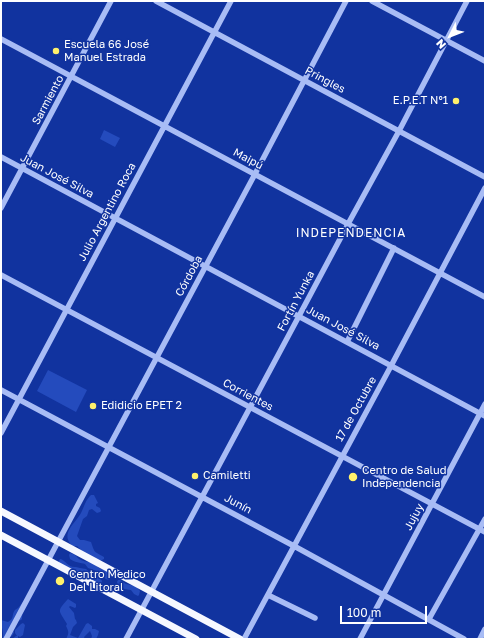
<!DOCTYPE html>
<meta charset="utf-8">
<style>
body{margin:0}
#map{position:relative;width:486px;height:640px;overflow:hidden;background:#11339f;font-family:"Golos Text",sans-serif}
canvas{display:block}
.frame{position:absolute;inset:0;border:2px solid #fff;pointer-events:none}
.north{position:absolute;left:430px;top:16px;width:40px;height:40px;-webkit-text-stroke:3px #11339f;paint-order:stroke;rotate:228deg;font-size:11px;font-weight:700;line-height:16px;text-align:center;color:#fff}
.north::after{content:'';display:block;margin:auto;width:14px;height:18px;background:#fff;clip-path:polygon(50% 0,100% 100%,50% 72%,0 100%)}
.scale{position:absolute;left:340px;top:606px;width:87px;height:18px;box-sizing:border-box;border:2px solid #fff;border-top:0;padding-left:5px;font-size:12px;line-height:14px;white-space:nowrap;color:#fff;-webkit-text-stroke:3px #11339f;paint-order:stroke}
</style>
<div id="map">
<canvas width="486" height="640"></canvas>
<div class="frame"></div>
<div class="north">N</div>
<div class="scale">100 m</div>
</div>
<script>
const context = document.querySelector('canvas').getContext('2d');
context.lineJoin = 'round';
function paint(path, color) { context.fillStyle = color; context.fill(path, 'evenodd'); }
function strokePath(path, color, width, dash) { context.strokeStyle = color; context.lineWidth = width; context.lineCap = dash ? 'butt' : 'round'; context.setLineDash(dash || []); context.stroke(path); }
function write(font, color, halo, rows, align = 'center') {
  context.font = font + ' "Golos Text",sans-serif'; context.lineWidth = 3; context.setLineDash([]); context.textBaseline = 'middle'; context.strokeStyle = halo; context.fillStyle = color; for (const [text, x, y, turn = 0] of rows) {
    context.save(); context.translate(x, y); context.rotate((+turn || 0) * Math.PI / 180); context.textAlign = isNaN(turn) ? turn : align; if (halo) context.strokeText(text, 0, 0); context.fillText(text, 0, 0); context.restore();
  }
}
paint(new Path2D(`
 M 104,130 L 120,138 L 115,147 L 100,139 Z
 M 48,370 L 87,390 L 76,412 L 37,391 Z
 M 91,495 L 94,495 L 98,503 L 96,504 L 96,506 L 100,508 L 101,511 L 100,512 L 97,513 L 92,509 L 89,510 L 87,516 L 83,519 L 77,536 L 80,540 L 84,540 L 91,542 C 95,554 94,551 104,557 L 104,559 L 100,561 L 84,553 L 77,546 L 72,546 C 60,533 75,524 81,513 C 84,507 86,499 91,495 Z
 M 70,553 C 75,554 76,556 79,559 C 83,561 89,563 93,562 L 99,568 L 107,571 L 113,577 L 108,580 C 105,579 103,576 100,574 C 97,571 92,569 88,568 L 85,564 C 81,563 74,562 70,559 L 69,555 Z
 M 60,559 C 66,560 68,568 76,567 L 80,568 L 86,569 L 93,575 L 99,576 L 102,581 L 101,586 L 58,563 Z
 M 118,580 L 120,580 L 126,584 L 136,586 L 140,591 L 139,595 L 138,596 L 134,594 L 131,590 C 125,589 118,589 117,582 Z
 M 68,599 L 76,604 L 76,607 L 75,608 L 70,606 L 69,607 L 74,613 L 75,619 L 76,620 L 77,623 L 73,627 L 70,635 L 78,638 L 86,624 L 88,623 L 92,626 L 92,629 L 95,629 L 99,631 L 98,635 L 96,639 L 91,639 L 92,636 L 90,631 L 84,637 L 85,639 L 66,639 C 69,633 69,632 66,626 L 67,624 C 59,610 56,612 68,599 Z
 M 23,602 L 22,619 L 21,620 L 18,621 L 12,629 L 14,632 C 13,637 7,639 3,639 C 4,633 1,626 1,620 L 8,622 C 15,618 11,615 15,610 C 16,609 17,609 18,608 C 20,606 21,604 23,602 Z
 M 23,623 L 25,625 L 23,635 L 20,637 L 18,636 L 18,639 L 12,639 L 16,636 L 17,636 L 15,633 L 15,630 L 21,624 Z`), '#244bbd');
strokePath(new Path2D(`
 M 156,1 L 485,177
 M 372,1 L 485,61
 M 1,39 L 485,297
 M 1,157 L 485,416
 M 1,208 L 111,1
 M 1,275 L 485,532
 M 347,342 L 394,248
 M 1,390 L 294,546 L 464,639
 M 1,433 L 231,1
 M 268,595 L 315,618
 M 429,619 L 485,519
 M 6,639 L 255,174 L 346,1
 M 126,639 L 299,316 L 348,224 L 399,131 L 467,1
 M 244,639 L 391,366 L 485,188
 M 360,639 L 485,404
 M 480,639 L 485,629`), '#a8bcf5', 5.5);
strokePath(new Path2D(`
 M 1,511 L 240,639
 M 1,535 L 196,639`), '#f6f8ff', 7);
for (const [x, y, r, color] of [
 [56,51,4,"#fff16c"],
 [456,101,4,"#fff16c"],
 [93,406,4,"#fff16c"],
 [195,476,4,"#fff16c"],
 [353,477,5,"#fff16c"],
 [60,581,5,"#fff16c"]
]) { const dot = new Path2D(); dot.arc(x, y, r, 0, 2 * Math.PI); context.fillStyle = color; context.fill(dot); strokePath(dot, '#11339f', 1.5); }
write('11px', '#fff', '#11339f', [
 ["Escuela 66 José",64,45],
 ["Manuel Estrada",64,58],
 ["E.P.E.T N°1",448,101,"right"],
 ["Edidicio EPET 2",101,406],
 ["Centro de Salud",362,471],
 ["Independencia",362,484],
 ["Camiletti",203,476],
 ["Centro Medico",69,575],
 ["Del Litoral",69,588]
], 'left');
write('11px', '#fff', '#11339f', [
 ["Pringles",325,80,28],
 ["Sarmiento",48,100,-62],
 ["Maipú",248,159,28],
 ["Juan José Silva",57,176,28],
 ["Julio Argentino Roca",107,212,-62],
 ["Córdoba",189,276,-62],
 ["Fortín Yunka",296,301,-62],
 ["Juan José Silva",343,328,28],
 ["Corrientes",248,395,28],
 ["17 de Octubre",356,409,-61],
 ["Junín",238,504,28],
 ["Jujuy",414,517,-62]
]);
context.letterSpacing = '1px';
write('12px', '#fff', '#11339f', [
 ["INDEPENDENCIA",351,233]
]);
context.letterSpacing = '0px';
</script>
